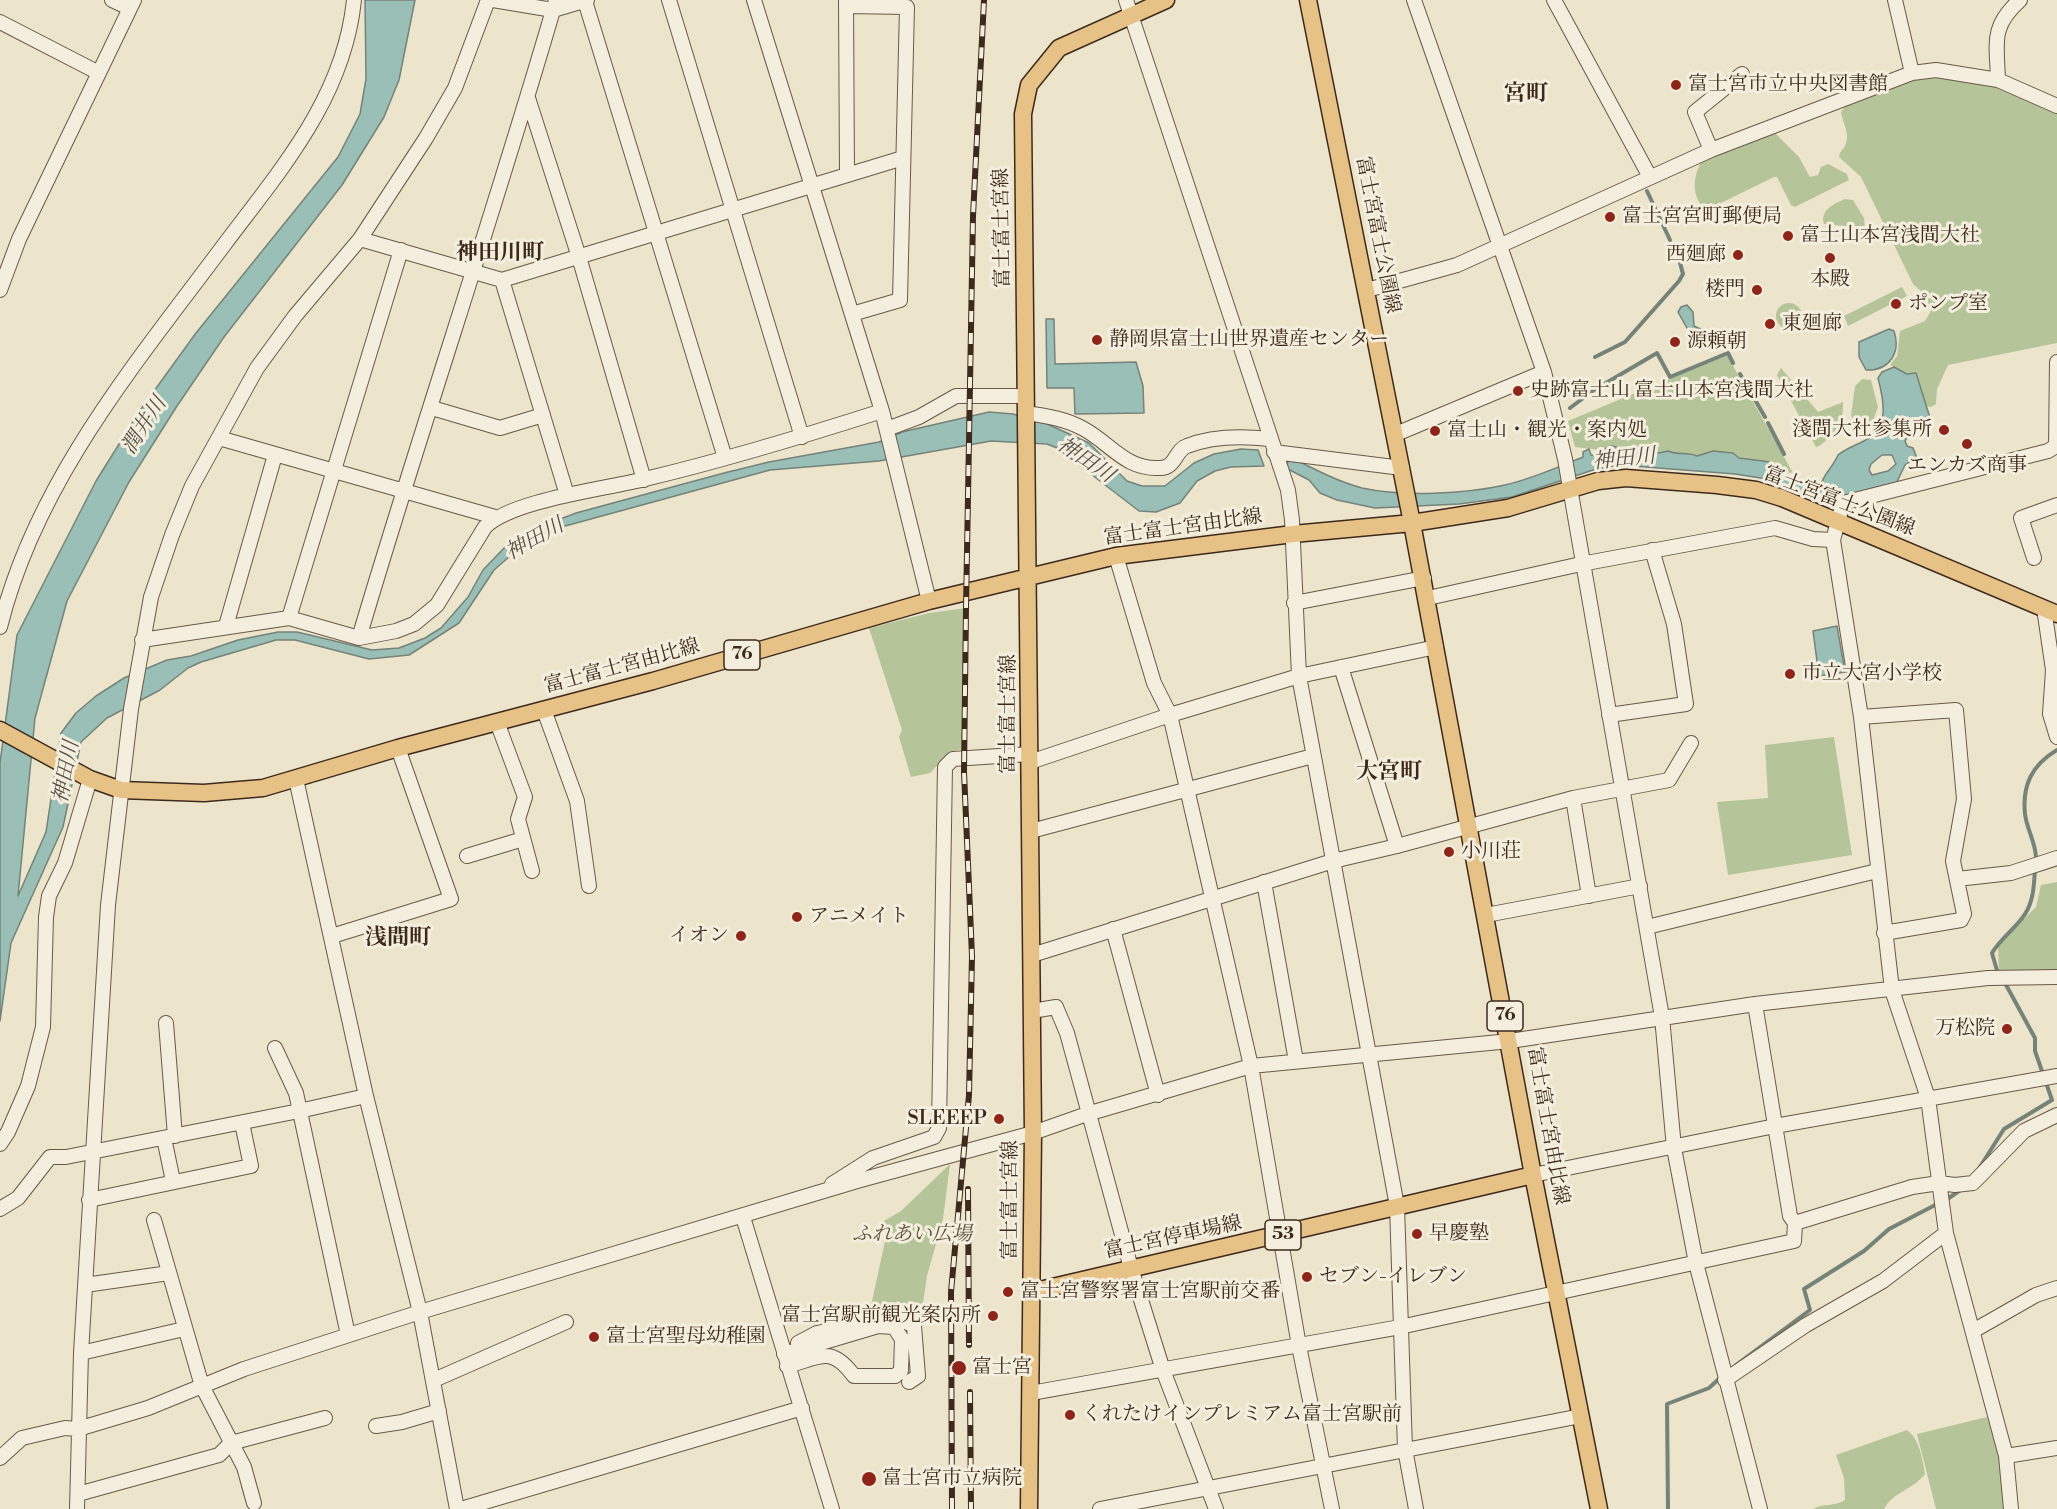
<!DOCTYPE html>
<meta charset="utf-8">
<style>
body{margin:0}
canvas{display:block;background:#ece5cb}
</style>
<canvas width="2057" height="1509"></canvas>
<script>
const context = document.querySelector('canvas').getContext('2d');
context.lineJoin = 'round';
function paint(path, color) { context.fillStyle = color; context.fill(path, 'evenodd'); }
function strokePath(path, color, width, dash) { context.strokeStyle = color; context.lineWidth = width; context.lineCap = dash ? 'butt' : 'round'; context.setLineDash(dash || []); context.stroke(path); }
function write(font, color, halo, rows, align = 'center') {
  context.font = font + ' "Libre Bodoni","Noto Serif JP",serif'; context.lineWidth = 6; context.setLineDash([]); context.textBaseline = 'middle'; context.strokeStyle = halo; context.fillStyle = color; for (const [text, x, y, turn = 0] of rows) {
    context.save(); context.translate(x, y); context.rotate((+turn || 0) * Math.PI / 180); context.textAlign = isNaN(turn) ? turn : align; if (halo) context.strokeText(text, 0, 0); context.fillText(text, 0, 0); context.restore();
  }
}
paint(new Path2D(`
 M 1926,76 L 1996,86 L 2057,112 L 2057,343 L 1948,365 L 1937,389 L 1936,404 L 1931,407 L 1926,406 L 1916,373 L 1907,373 L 1890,365 L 1897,356 L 1900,331 L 1925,321 L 1931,311 L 1926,296 L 1913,284 L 1861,177 L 1839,157 C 1840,150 1844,150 1846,143 C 1850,134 1842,121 1841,112 L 1848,103 Z
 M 1774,132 L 1799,157 L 1810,177 L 1818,175 L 1821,167 L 1828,164 L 1847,174 L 1849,180 L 1795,207 L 1791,205 L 1777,177 L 1774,177 L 1717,205 L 1708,207 L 1701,205 C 1691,191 1694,173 1703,159 Z
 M 1845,199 L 1853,200 L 1864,218 L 1865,232 L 1859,235 L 1856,244 L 1849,240 L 1845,226 L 1824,224 C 1820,210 1833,204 1845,199 Z
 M 1902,287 L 1907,296 L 1848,326 L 1844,316 Z
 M1776 316a13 13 0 1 1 26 0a13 13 0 1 1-26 0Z
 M 1727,355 L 1793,473 L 1575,447 L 1568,421 Z
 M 1781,368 L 1818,412 L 1843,402 C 1844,422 1834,436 1819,446 L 1816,447 L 1777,375 Z
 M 1862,379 L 1871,380 L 1878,407 L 1873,421 L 1860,428 L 1851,416 L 1855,386 Z
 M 966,608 L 965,749 C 945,750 943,761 930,773 L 911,777 L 899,737 L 902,730 L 869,628 L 929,613 Z
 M 1834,737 L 1852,855 L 1728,875 L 1717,802 L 1768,798 L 1765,745 Z
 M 2057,882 L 2057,974 L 1999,975 L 1998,944 L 2036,907 L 2041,885 Z
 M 950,1164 L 943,1219 L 927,1276 L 922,1310 L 870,1310 L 886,1237 L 884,1221 L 901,1211 Z
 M 1987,1417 L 2002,1463 L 2004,1509 L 1936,1509 L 1917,1434 Z
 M 1907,1430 C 1920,1440 1922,1458 1925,1474 C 1914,1489 1893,1492 1884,1509 L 1813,1509 C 1823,1503 1834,1507 1845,1500 L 1844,1478 L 1836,1455 Z`), '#b6c599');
const water = new Path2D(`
 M 365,0 L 415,0 L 399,80 L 384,117 L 342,185 L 224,337 L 177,406 L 129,482 L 67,601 L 35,718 L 18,896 L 46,832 L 61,733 L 76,713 L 96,696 L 124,678 L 167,660 L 191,656 L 238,640 L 278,632 L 297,632 L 372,650 L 399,648 L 425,638 L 441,628 L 468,597 L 483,570 L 506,546 L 550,523 L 576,513 L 724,473 L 769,462 L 879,442 L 902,432 L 989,412 L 1013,414 L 1045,423 L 1089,443 L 1127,481 L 1142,486 L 1165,486 L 1194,463 L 1214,454 L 1241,449 L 1258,450 L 1264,466 L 1231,467 L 1215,471 L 1197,481 L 1180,503 L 1156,512 L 1139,511 L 1057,448 L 1047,444 L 991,441 L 879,461 L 770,470 L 547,531 L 525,543 L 494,570 L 459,623 L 409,655 L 369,659 L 295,640 L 276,640 L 201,662 L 188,668 L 160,690 L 107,718 L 81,742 L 63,827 L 11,943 L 0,1021 L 0,763 L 17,635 L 96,481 L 141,409 L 196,333 L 338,157 L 360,114 L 366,79 Z
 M 1687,305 L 1693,312 L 1694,326 C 1702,330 1711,332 1707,344 L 1699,349 L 1689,342 L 1688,330 L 1678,312 L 1681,307 Z
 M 1046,319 L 1054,319 L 1055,364 L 1136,362 L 1143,386 L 1144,413 L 1075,414 L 1074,388 L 1047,388 Z
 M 1889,329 L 1894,331 C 1901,352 1890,371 1866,370 L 1859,357 L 1859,342 Z
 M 1894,367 L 1907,374 L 1916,373 L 1931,421 L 1931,425 L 1926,428 L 1920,425 L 1914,426 L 1905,441 L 1907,446 L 1913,448 L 1917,458 L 1905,465 L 1896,484 L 1825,502 L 1822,497 L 1815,498 L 1767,479 L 1735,474 L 1620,465 L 1596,469 L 1512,497 L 1459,504 L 1375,508 L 1337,500 L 1320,493 L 1309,480 L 1286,468 L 1288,461 L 1294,459 C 1316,470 1339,482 1362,488 C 1402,497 1465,494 1505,485 C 1532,479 1558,467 1583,457 L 1583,452 L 1589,449 L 1591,455 L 1598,456 L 1604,449 L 1612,446 L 1632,451 L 1642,448 L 1659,453 L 1668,451 C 1679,456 1686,451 1697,456 L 1713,451 L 1733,453 L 1739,458 L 1770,462 L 1780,471 L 1786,472 L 1789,476 L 1816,488 L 1820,487 C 1823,474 1834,466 1838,455 C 1847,448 1854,446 1864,441 C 1890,428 1884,401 1878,378 L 1882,372 ZM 1882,455 L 1892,455 L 1896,464 L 1888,471 L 1872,475 L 1869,470 L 1871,464 Z
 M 1837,626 L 1845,672 L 1819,676 L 1813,631 Z`);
paint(water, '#99bfb7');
strokePath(water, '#758379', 1.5);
strokePath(new Path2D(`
 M 1647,191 L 1670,240
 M 1595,357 L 1625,342 L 1679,281 L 1683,274 L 1679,259
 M 1740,374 L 1765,417
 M 1570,408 L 1594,390 L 1657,353 L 1670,377 L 1728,353 L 1733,363
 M 1768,423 L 1784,454
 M 2036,861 C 2037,844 2027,831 2025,814 C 2022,785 2032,765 2057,750
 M 1998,974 L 1992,953 C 2001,938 2017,927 2025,914 C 2034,900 2034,884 2035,868
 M 1978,1170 L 2004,1129 L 2052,1100 L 2035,1051 L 2035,1038 L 2005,983
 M 1946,1200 L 1962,1189
 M 1736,1365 L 1810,1310 L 1804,1289 L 1864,1251 L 1889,1229 L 1939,1203
 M 1668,1509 L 1667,1404 L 1709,1388 L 1721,1377`), '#758379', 4);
const minor = new Path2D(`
 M 112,0 L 129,8
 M 493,0 L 553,10 L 587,0
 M 669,0 L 802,437
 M 754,0 L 882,411 L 929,601
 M 846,0 L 847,175
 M 1126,0 L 1288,490 L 1292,520 L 1299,676 L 1397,1206 L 1405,1449 L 1416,1509
 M 1414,0 L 1544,372 L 1565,459 L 1662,1017 L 1674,1148 L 1696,1263 L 1760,1509
 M 1554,0 L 1650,177
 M 1895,0 L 1912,73
 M 585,1 L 725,458
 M 846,6 L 907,7 L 900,300 L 852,314
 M 0,22 L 99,73
 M 1998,80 C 1997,43 1990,27 2020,0
 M 528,98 L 579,257 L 644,480
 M 1711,150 L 1695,112 L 1742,74
 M 360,239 L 502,280 L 903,158
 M 502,280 L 567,495
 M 0,290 L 19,239 L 134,0
 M 1367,290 L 1457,265 L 1711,150 L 1912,73 L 1936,70 L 1998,80 L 2057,106
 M 432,408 L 500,428 L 543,415
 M 1026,413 C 1047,416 1066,419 1084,429 C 1111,444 1126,470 1160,468 C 1176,468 1175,450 1187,446 C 1212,436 1244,436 1270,439
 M 887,429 L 919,417 L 956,396 L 1026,396
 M 1396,434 L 1544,372
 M 219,438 L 495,517
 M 1274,452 L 1402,468
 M 1116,556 L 1154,683 L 1170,715 L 1251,1066 L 1299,1346 L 1332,1509
 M 2034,558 L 2021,518 L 2057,505
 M 1428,598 L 1581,564 L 1775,528 L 1813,539 L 1833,540
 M 1294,603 L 1424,578
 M 2044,608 L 2053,670 L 2050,714 L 2057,737
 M 289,618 L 401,250
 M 226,626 L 275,455
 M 0,627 C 36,481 136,363 224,245 C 281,169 344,98 354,0
 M 359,638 C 422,425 494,214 556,0
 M 142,640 L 289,618 L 359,638 L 396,631 L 414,624 L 437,605 L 485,527 C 512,500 606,489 645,479 C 725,460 804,436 882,411
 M 1341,667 L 1397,846
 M 544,710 L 577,801 L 589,886
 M 1609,715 L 1686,704 L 1674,624 L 1652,550
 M 1861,717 L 1956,710 L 1964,799 L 1953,861 L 1964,914 L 1961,920 L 1884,933
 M 497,722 L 525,797 L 518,819 L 532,871
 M 1030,762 L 1170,715 L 1299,676 L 1436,647
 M 296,779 L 366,1096 L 420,1312 L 457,1509
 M 1573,798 L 1589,896
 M 1031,831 L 1313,756
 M 467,856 L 523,839
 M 1957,879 L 2011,873 L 2057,858
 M 1264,882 L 1296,1061
 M 1486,915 L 1640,886
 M 1647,927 L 1877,871
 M 1113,929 L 1158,1095
 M 332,936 L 451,899 L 398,748
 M 1032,955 L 1333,861 L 1397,846 L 1573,798 L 1669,780 L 1691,743
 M 1755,1004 L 1790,1216 L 1795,1223
 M 1032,1011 L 1056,1007 L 1067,1033 L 1131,1268 L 1163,1370 L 1216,1509
 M 166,1023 L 175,1136
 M 275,1048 L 296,1093 L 348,1335
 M 164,1138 L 173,1181
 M 0,1144 L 8,1132 L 28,1086 L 43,1027 L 46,917 L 49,896 L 65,863 L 90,779
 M 1533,1175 L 1775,1126 L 2057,1076
 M 832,1184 L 873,1158 L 934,1137 L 939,1128 L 945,767 L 953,759 L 1030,754
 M 89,1200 L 251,1166 L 242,1123
 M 0,1209 L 18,1198 L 50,1157 L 66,1157 L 299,1111 L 366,1096
 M 743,1217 L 832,1509
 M 154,1220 L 202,1386 L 244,1467 L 254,1503
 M 85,1285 L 169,1273
 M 875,1321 L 896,1317 L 914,1326 L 918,1376 L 909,1382
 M 1973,1331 L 2036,1295 L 2057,1288
 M 798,1343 L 817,1333 L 853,1325
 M 81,1353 L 184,1329
 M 784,1354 L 878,1326 L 894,1327 L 902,1339 L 901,1371 L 895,1376 L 854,1376 C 831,1345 821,1357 787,1366
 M 434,1380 L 566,1322
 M 1725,1380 L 1806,1325 L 1883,1281 L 1946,1233
 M 1031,1393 L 1400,1327 L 1794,1241 L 1795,1223 L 1912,1187 L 1939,1183 L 1955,1185 L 1973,1183 L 2024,1131 L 2057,1115
 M 376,1426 L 402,1422 L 439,1411
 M 2006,1456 L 2057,1448
 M 0,1458 L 22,1438 L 65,1428 L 78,1429 L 148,1408 L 244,1369 L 420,1312 L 857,1181 L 1033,1133 L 1087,1114 L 1251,1066 L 1510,1041 L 1755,1004 L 1988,978 L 2057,977
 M 78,1494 L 219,1455 L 231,1443 L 325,1418
 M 77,1509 L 81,1353 L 108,905 L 131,709 L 151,597 L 172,535 L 192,486 L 257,368 L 295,316 L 360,239 L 426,138 L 455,88 L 488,0
 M 461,1509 L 802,1408
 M 1100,1509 L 1581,1416
 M 2011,1509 L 2006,1456 L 1946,1233 L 1928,1098 L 1892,990 L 1861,717 L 1833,540 L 1843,503 L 2048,451 L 2056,446 L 2057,362`);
const major = new Path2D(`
 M 1308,0 L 1412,523 L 1508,508 L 1598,481 L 1626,478 L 1717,485 L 1756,490 L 1782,498 L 2057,614
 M 0,730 L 90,779 L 121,790 L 204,793 L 263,788 L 398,748 L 653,681 L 929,601 L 1116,556 L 1293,534 L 1412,523 L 1533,1175 L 1599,1509
 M 1031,1292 L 1533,1175
 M 1029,1509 L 1033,1133 L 1023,114 L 1029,85 L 1059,48 L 1166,0`);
strokePath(minor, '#6a5948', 16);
strokePath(major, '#3e2a1c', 19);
strokePath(minor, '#f3eedd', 14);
strokePath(major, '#e6c286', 16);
const rail = new Path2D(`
 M 968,1189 L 969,1345
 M 970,1392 L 971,1509
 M 952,1509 L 951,1292 L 969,1095 L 972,956 L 964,772 L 966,608 L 973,216 L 984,0`);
strokePath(rail, '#3e2a1c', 6);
strokePath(rail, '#f3eedd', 4, [11]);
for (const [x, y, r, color] of [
 [1676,85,6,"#8f2418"],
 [1610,217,6,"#8f2418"],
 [1788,236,6,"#8f2418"],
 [1738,255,6,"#8f2418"],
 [1830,258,6,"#8f2418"],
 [1757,290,6,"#8f2418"],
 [1896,304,6,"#8f2418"],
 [1770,324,6,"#8f2418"],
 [1097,340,6,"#8f2418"],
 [1675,342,6,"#8f2418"],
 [1518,391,6,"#8f2418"],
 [1944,430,6,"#8f2418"],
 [1435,431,6,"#8f2418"],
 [1967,444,6,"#8f2418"],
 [1790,674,6,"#8f2418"],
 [1449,852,6,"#8f2418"],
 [797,917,6,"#8f2418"],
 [741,936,6,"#8f2418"],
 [2007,1029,6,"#8f2418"],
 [999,1119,6,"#8f2418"],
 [1417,1234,6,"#8f2418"],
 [1307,1277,6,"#8f2418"],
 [1008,1292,6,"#8f2418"],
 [993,1316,6,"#8f2418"],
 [594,1337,6,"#8f2418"],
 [959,1368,8,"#8f2418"],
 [1070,1415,6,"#8f2418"],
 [869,1479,8,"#8f2418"]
]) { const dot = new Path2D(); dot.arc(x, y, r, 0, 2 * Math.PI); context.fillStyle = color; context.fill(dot); strokePath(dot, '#f3eedd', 2); }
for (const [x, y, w] of [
 [742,655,36],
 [1505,1016,36],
 [1283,1235,36]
]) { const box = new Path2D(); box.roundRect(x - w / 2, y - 15, w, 30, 4.5); context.fillStyle = '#f3eedd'; context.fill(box); strokePath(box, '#3e2a1c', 1.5); }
write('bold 18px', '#3e2a1c', null, [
 ["76",742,655],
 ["76",1505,1016],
 ["53",1283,1235]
]);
write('20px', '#3e2a1c', '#f3eedd', [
 ["富士宮市立中央図書館",1688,85],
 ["富士宮宮町郵便局",1622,217],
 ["富士山本宮浅間大社",1800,236],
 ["西廻廊",1726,255,"right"],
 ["本殿",1830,280,"center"],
 ["楼門",1745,290,"right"],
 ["ポンプ室",1908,304],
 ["東廻廊",1782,324],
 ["静岡県富士山世界遺産センター",1109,340],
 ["源頼朝",1687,342],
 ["史跡富士山 富士山本宮浅間大社",1530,391],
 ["淺間大社参集所",1932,430,"right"],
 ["富士山・観光・案内処",1447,431],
 ["エンカズ商事",1967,466,"center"],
 ["市立大宮小学校",1802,674],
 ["小川荘",1461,852],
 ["アニメイト",809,917],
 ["イオン",729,936,"right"],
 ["万松院",1995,1029,"right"],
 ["SLEEEP",987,1119,"right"],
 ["早慶塾",1429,1234],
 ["セブン-イレブン",1319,1277],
 ["富士宮警察署富士宮駅前交番",1020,1292],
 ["富士宮駅前観光案内所",981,1316,"right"],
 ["富士宮聖母幼稚園",606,1337],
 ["富士宮",972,1368],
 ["くれたけインプレミアム富士宮駅前",1082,1415],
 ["富士宮市立病院",882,1479]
], 'left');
write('20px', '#3e2a1c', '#f3eedd', [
 ["富士富士宮線",1003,228,-91],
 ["富士宮富士公園線",1377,235,79],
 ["富士宮富士公園線",1839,502,21],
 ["富士富士宮由比線",1183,528,-8],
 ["富士富士宮由比線",622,667,-15],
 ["富士富士宮線",1009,714,-90],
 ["富士富士宮由比線",1547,1126,80],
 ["富士富士宮線",1011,1200,-90],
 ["富士宮停車場線",1173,1238,-12]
]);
write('italic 20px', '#5c513b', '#f3eedd', [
 ["ふれあい広場",912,1235]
]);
write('italic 21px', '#554f43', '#f3eedd', [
 ["潤井川",145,426,-57],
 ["神田川",1624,460,-6],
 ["神田川",1085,461,34],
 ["神田川",535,540,-29],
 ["神田川",67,772,-79]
]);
write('bold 22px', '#3e2a1c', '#f3eedd', [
 ["宮町",1526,95],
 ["神田川町",500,254],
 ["大宮町",1389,773],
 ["浅間町",398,939]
]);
</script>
